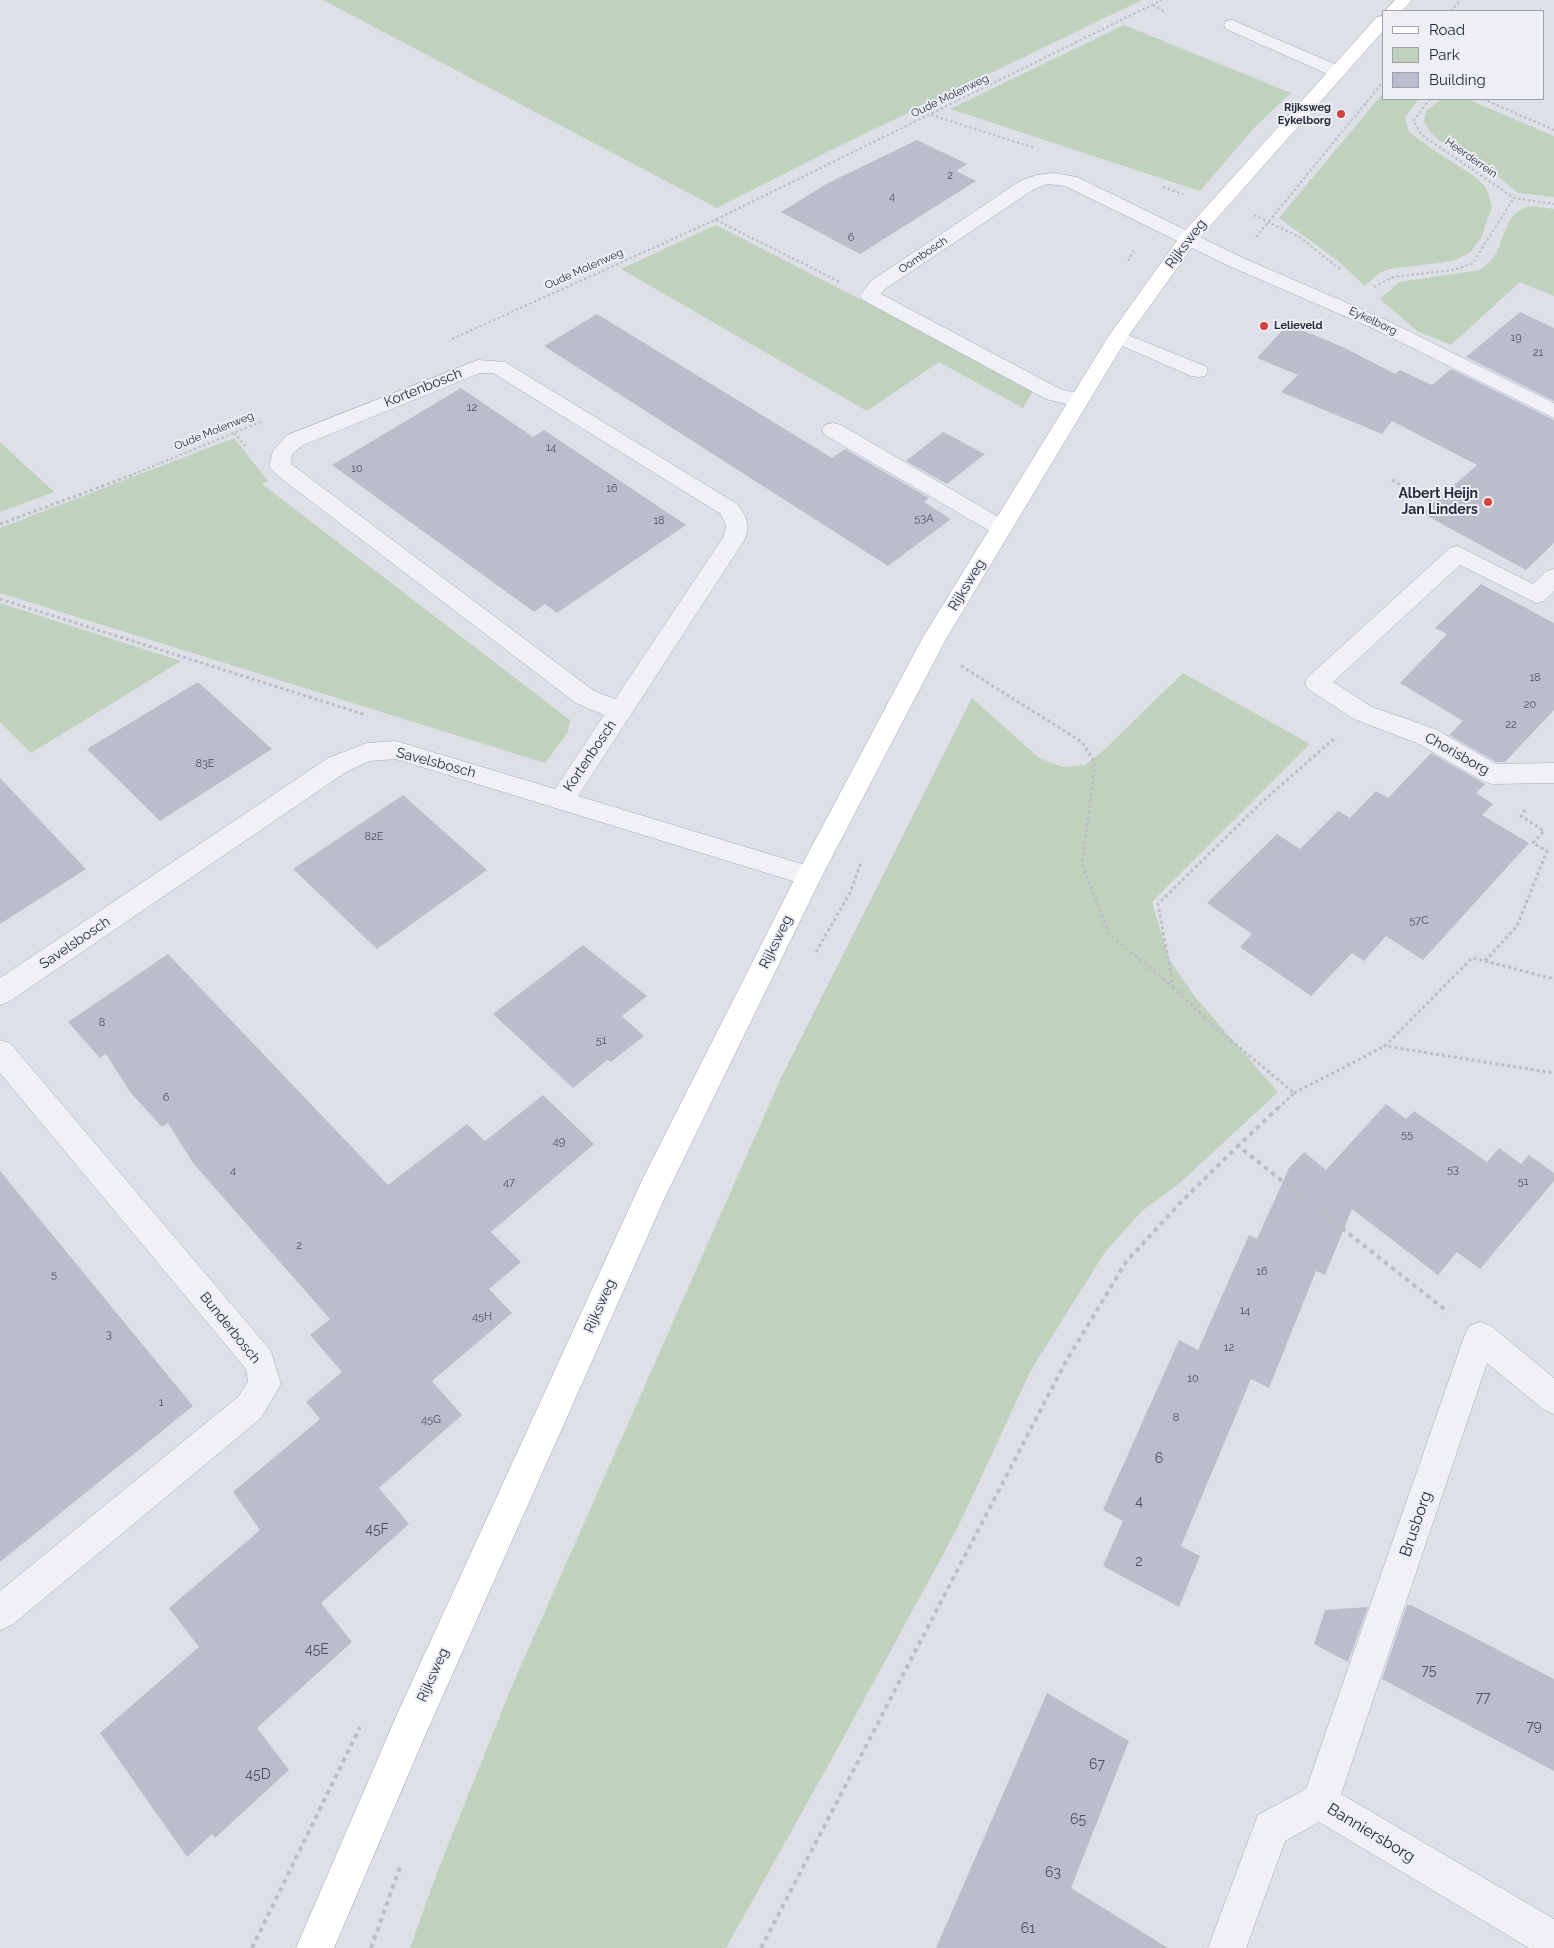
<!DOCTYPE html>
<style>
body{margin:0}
#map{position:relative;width:1554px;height:1948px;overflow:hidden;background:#dde0e7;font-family:Raleway,sans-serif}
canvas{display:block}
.legend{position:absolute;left:1382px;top:10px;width:162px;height:90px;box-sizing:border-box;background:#edeff5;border:1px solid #9ea1ac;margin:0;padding:6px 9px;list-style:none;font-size:15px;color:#272b3e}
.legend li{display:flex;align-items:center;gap:10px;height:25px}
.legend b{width:25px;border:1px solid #9ea1ac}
</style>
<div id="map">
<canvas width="1554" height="1948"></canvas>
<ul class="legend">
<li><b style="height:6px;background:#fff"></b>Road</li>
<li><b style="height:14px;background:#c0d2be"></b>Park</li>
<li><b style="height:14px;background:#bbbeca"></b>Building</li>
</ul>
</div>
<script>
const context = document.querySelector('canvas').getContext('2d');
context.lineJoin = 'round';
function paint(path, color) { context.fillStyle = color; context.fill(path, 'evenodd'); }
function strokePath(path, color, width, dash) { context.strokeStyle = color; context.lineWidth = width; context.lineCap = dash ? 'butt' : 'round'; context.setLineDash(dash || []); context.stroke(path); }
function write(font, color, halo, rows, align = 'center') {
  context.font = font + ' Raleway,sans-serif'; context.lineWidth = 4; context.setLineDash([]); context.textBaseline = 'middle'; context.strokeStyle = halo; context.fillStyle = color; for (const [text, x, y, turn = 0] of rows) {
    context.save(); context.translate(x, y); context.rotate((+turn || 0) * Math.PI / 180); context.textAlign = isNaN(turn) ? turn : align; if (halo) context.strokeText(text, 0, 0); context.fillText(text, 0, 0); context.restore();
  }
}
paint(new Path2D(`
 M 323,0 L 1142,0 L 827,152 L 717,208 Z
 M 1124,25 L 1291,93 L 1254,128 L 1200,191 L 950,109 Z
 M 1383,93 L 1383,99 L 1419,99 L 1405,117 L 1409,132 L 1435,151 L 1474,176 L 1486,187 L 1492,207 L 1481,238 L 1470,253 L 1453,261 L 1390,269 L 1379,273 L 1365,286 L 1337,260 L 1279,218 Z
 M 1442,99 L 1467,99 L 1554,136 L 1554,197 L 1518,193 L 1499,177 L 1446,146 L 1431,133 L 1424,122 L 1426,111 Z
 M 1531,206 L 1554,209 L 1554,296 L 1520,282 L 1451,345 L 1417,331 L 1380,299 L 1399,282 L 1480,270 C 1483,267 1487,265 1490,262 C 1506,244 1502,211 1531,206 Z
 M 716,225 L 953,347 L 1036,386 L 1023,408 L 939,362 L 867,411 L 621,269 Z
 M 234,438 L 268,481 L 262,484 L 570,720 L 568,732 L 545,763 L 0,593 L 0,528 Z
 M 0,442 L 54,492 L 0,512 Z
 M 0,603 L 181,661 L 31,753 L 0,722 Z
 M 1183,673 L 1310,744 L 1152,902 L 1169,959 L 1195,997 L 1278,1092 L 1180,1183 L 1142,1211 L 1105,1252 L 1031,1370 L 958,1527 L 835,1753 L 726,1948 L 410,1948 L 438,1870 L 511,1688 L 781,1078 L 972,698 L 1039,758 L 1063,767 L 1085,765 L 1104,750 Z`), '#c0d2be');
paint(new Path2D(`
 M 917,140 L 967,164 L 956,171 L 976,181 L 860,254 L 781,212 L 828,183 Z
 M 1520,312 L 1554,328 L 1554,401 L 1466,357 Z
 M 597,314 L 832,458 L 845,449 L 929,498 L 924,502 L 951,519 L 888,566 L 544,346 Z
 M 1288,324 L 1345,348 L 1395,374 L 1400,370 L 1432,385 L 1451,369 L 1554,420 L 1554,543 L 1526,570 L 1422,513 L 1477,465 L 1392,421 L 1382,434 L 1281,392 L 1298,375 L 1257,358 Z
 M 461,388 L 533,437 L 544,430 L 686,525 L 557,613 L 545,604 L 534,612 L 332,465 Z
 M 943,432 L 985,454 L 947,484 L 906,461 Z
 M 1481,584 L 1554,623 L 1554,710 L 1505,762 L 1496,762 L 1449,735 L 1463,721 L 1400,683 L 1447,634 L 1435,628 Z
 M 198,682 L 272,749 L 160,821 L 87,749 Z
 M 1431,753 L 1485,784 L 1476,793 L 1493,804 L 1482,815 L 1529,843 L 1423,960 L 1386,936 L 1364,961 L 1352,953 L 1311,996 L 1240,947 L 1252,934 L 1207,903 L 1277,834 L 1300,849 L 1338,811 L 1350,818 L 1376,791 L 1388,798 Z
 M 0,778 L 86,869 L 0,924 Z
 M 403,795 L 487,870 L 377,949 L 293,869 Z
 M 583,945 L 647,996 L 622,1016 L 644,1036 L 611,1062 L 607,1060 L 573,1088 L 493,1014 Z
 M 168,954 L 388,1185 L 467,1124 L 485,1141 L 543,1095 L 594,1144 L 491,1232 L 521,1262 L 489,1289 L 512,1313 L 432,1381 L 462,1415 L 379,1488 L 409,1524 L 321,1603 L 352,1642 L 257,1728 L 289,1770 L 215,1838 L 212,1834 L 187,1857 L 100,1733 L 199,1647 L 169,1608 L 260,1530 L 233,1492 L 320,1419 L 306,1402 L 342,1372 L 310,1335 L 330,1319 L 193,1163 L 168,1123 L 162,1127 L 130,1092 L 106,1054 L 100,1058 L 68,1022 Z
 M 1386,1104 L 1406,1119 L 1414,1111 L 1487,1162 L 1499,1148 L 1521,1164 L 1529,1155 L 1554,1173 L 1554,1181 L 1480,1269 L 1457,1252 L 1438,1275 L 1352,1209 L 1325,1275 L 1316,1271 L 1269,1388 L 1251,1379 L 1181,1546 L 1200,1556 L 1179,1607 L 1103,1566 L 1123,1521 L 1103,1510 L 1179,1340 L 1198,1350 L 1249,1235 L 1257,1239 L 1289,1168 L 1304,1152 L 1326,1170 Z
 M 0,1171 L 193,1406 L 0,1562 Z
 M 1407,1605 L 1411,1605 L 1554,1679 L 1554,1771 L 1382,1679 Z
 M 1368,1607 L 1348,1662 L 1314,1644 L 1325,1610 Z
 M 1047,1693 L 1129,1741 L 1071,1888 L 1168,1948 L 936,1948 Z`), '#bbbeca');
const minor = new Path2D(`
 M 1232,20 L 1344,68 L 1347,72 L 1344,76 L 1332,76 L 1226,29 L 1224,25 L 1226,21 Z
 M 1053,173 L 1077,177 L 1243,258 L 1384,319 L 1554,403 L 1554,418 L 1370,327 L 1229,266 L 1065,186 L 1048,184 L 1034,189 L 885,289 L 881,294 L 1060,389 L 1086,395 L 1089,400 L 1086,405 L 1079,407 L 1046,399 L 863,300 L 860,296 L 871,281 L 1020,181 L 1037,175 Z
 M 1118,331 L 1205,366 L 1208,371 L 1205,376 L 1198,377 L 1191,376 L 1111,341 L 1108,337 L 1111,333 Z
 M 478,360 L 505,362 L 737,504 C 747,516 752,528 743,542 L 578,796 L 818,869 L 822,876 L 818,883 L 809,886 L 396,759 L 370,761 L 346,772 L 10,1001 L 0,1005 L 0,978 L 328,758 L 367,743 L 396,741 L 555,789 L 604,715 L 576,703 L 278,476 L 269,466 L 273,451 L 287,435 ZM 480,373 L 493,373 L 721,514 L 726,526 L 724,536 L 615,699 L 594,691 L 291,464 L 292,454 L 303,445 Z
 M 833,423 L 841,425 L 1009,523 L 1012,528 L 1009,533 L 1001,536 L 993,533 L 825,435 L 822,430 L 825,425 Z
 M 1458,546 L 1533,584 L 1546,571 L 1554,569 L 1554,591 L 1544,601 L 1536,603 L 1460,565 L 1333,682 L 1372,707 L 1435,729 L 1496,764 L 1554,763 L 1554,783 L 1492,784 L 1483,781 L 1417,743 L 1354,719 L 1308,689 L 1305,683 L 1308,677 L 1450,548 Z
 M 0,1040 L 10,1043 L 271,1351 L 281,1384 L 261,1418 L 12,1625 L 0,1630 L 0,1591 L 239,1396 L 248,1381 L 246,1369 L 0,1073 Z
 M 1480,1322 L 1491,1326 L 1554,1378 L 1554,1414 L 1543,1409 L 1487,1363 L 1341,1794 L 1554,1919 L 1554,1948 L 1529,1948 L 1319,1822 L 1285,1841 L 1246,1948 L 1208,1948 L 1258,1815 L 1306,1789 L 1464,1337 L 1469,1326 Z`);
const major = new Path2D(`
 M 1395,0 L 1412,0 L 1402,11 L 1385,11 Z
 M 1383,16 L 1383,31 L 1195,243 L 1127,338 L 946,639 L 822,876 L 666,1195 L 424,1738 L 334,1948 L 296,1948 L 398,1712 L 643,1178 L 796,876 L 923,637 L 1108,337 L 1181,235 L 1377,17 Z`);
strokePath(minor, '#a6aab4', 1);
strokePath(major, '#9da2b3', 1);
strokePath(new Path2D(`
 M 1153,5 L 1166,13
 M 1450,11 L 1461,0
 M 1430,99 L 1413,121 L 1422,135 L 1514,198 L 1554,204
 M 1483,99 L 1554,130
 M 931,115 L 1035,148
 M 1163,187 L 1183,194
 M 1254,215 L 1301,238 L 1342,271
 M 716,220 L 840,282
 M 1256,237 L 1383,82
 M 1128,261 L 1135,249
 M 1374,287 L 1393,277 L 1453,270 L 1472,264 L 1514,198
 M 452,339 L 715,220 L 1162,0
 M 234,433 L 247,448
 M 129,476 L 263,421`), '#bcbec6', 2, [2.5, 2.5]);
strokePath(new Path2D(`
 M 1392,480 L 1434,503
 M 0,524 L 132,475
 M 0,599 L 366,715
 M 961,666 L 1082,742 L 1095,763 L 1082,864 L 1109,934 L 1173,987 L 1158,904 L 1263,801 L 1336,737
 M 1525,810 L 1521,816 L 1544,831 L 1533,843 L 1547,851 L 1517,926 L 1485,961 L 1472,958 L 1385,1046 L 1554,1073
 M 816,952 L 851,891 L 861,862
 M 1485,961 L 1554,979
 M 1173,987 L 1210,1023 L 1294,1093 L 1278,1108
 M 1294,1093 L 1385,1046`), '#bcbec6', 3, [3, 3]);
strokePath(new Path2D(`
 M 1279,1107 L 1238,1146 L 1448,1312
 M 252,1948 L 360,1727
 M 371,1948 L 401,1864
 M 761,1948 L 1065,1363 L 1126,1262 L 1181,1202 L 1238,1146`), '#bcbec6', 4, [4.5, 4.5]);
paint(minor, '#f0f1f6');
paint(major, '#fff');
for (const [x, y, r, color] of [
 [1341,114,5,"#d0433f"],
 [1264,326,5,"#d0433f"],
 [1488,502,5,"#d0433f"]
]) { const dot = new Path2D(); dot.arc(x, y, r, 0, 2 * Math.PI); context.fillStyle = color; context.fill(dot); strokePath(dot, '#edeff5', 2); }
write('11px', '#272b3e', '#edeff5', [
 ["Oude Molenweg",950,96,-26],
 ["Heerderrein",1471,158,35],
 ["Oombosch",923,255,-34],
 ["Oude Molenweg",584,269,-24],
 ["Eykelborg",1373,321,25],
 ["Oude Molenweg",214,431,-22]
]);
write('bold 11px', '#272b3e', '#edeff5', [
 ["Rijksweg",1331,108],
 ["Eykelborg",1331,121],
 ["Lelieveld",1274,326,"left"]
], 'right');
write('11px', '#4c5061', null, [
 ["2",950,176],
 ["4",892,197],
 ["6",851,238],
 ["19",1516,338],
 ["21",1538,353],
 ["12",472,408],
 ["14",551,448],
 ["10",357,469],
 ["16",612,489],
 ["53A",924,519],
 ["18",659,521],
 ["18",1535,678],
 ["20",1530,705],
 ["22",1511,725],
 ["83E",205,764],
 ["82E",374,837],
 ["57C",1419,921],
 ["8",102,1023],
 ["51",601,1041],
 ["6",166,1098],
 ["55",1407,1135],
 ["49",559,1142],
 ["53",1453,1170],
 ["4",233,1171],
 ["51",1523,1182],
 ["47",509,1183],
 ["2",299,1246],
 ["16",1262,1272],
 ["5",54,1275],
 ["14",1245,1311],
 ["45H",482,1317],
 ["3",109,1335],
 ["12",1229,1348],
 ["10",1193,1379],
 ["1",161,1403],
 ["8",1176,1418],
 ["45G",431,1420]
]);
write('14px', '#272b3e', '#edeff5', [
 ["Rijksweg",1186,244,-53],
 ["Kortenbosch",423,388,-22],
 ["Rijksweg",967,585,-59],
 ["Chorisborg",1457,754,29],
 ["Kortenbosch",590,756,-56],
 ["Savelsbosch",436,763,15],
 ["Rijksweg",776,942,-64],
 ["Savelsbosch",75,943,-34],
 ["Rijksweg",600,1306,-66],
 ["Bunderbosch",230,1328,51],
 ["Rijksweg",433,1675,-66]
]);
write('bold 14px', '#272b3e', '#edeff5', [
 ["Albert Heijn",1478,494],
 ["Jan Linders",1478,510]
], 'right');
write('14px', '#4c5061', null, [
 ["6",1159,1459],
 ["4",1139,1502],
 ["45F",377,1530],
 ["2",1139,1562],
 ["45E",317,1650],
 ["75",1429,1671],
 ["77",1483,1698],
 ["79",1534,1727],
 ["67",1097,1765],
 ["45D",258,1775],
 ["65",1078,1820],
 ["63",1053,1873],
 ["61",1028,1929]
]);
write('16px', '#272b3e', '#edeff5', [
 ["Brusborg",1416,1524,-71],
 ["Banniersborg",1371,1833,31]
]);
</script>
